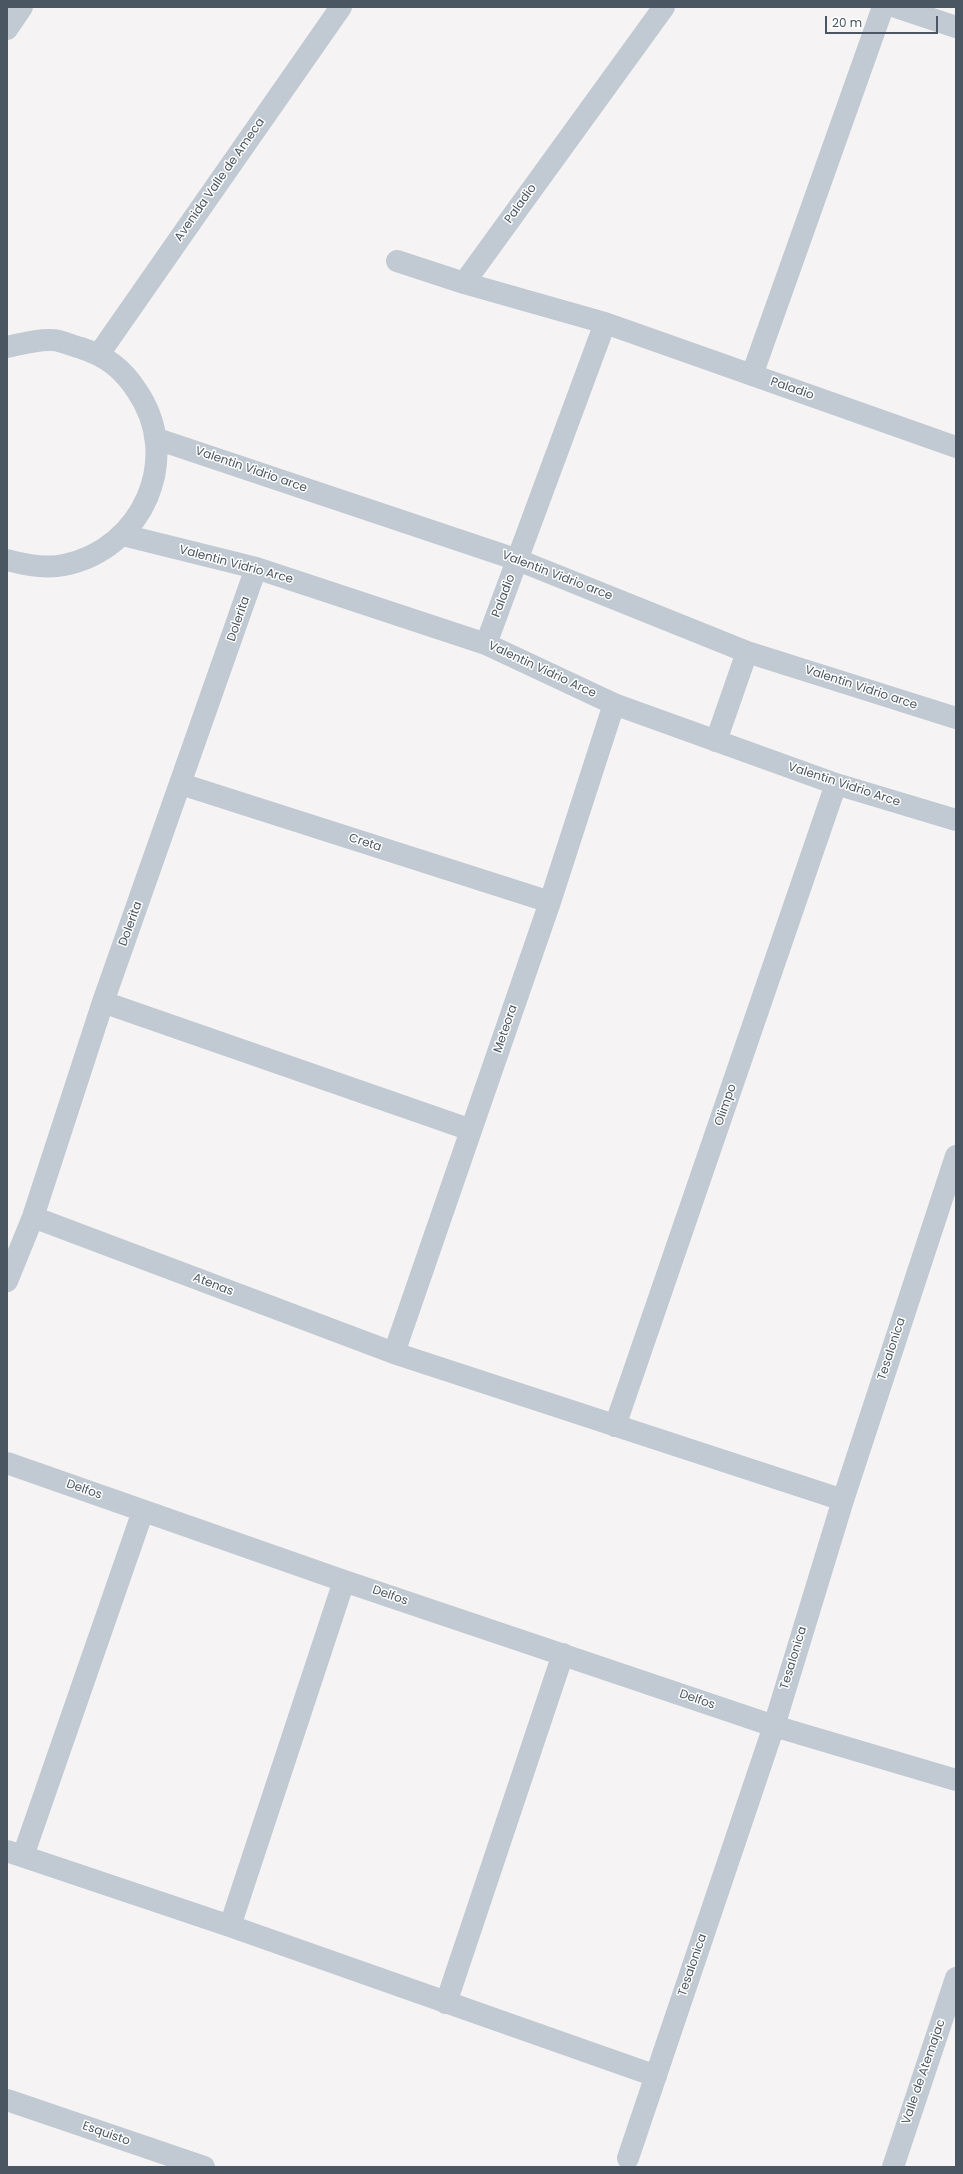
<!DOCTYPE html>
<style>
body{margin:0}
#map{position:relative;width:963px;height:2174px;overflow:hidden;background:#f5f3f3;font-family:Poppins,sans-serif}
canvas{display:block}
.frame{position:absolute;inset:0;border:8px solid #4a5661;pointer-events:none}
.scale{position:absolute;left:825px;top:16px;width:113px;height:18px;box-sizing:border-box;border:2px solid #4a5661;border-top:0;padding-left:5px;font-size:12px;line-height:14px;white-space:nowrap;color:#4a5661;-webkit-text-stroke:3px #fff;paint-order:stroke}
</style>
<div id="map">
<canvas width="963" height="2174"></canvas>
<div class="frame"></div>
<div class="scale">20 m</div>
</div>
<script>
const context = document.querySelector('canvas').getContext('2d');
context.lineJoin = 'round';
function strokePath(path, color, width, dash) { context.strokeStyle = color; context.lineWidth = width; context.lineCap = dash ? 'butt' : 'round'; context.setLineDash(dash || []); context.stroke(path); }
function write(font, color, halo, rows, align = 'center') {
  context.font = font + ' Poppins,sans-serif'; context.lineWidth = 3; context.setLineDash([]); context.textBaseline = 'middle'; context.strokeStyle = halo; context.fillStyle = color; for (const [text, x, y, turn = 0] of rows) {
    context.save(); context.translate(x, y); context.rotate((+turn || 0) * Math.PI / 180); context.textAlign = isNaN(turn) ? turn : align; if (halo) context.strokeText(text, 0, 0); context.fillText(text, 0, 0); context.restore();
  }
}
strokePath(new Path2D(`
 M 664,7 L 464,283 L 605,323 L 956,447
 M 896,7 L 956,27
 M 7,29 L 22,7
 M 397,261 L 464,283
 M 7,347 C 21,344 38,339 52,340 C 61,340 72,346 81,348 C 106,356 123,369 137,391 C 183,458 143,549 64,565 C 45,569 25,565 7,560
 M 99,354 L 341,7
 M 752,375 L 883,7
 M 157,439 L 518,560 L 747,652 L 956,718
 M 123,535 L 256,568 L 486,644 L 614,704 L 836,784 L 956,820
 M 486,644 L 605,323
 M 716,741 L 747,652
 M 181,784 L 550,902
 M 103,1002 L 471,1130
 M 33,1217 L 394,1353 L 843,1500
 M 7,1281 L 33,1217 L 103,1002 L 256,568
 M 394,1353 L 550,902 L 614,704
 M 615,1426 L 836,784
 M 7,1463 L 344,1581 L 774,1726 L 956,1780
 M 7,1851 L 230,1926 L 656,2076
 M 23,1856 L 143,1511
 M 230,1926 L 344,1581
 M 446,2003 L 563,1654
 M 7,2100 L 204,2167
 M 628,2158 L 774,1726 L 843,1500 L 956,1156
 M 893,2167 L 956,1978`), '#c1cad2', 22);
write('12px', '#4a5661', '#fff', [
 ["Avenida Valle de Ameca",220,180,-55],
 ["Paladio",521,204,-54],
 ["Paladio",792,389,19],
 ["Valentin Vidrio arce",251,470,19],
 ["Valentin Vidrio Arce",236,565,15],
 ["Valentin Vidrio arce",557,576,21],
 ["Paladio",504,596,-69],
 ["Dolerita",239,619,-71],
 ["Valentin Vidrio Arce",542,670,25],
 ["Valentin Vidrio arce",861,688,18],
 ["Valentin Vidrio Arce",844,785,18],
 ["Creta",365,843,18],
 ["Dolerita",131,924,-70],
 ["Meteora",506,1029,-71],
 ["Olimpo",726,1105,-71],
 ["Atenas",213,1285,21],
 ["Tesalonica",892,1349,-72],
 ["Delfos",84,1490,19],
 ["Delfos",390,1596,19],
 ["Tesalonica",794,1658,-73],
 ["Delfos",697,1700,19],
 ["Tesalonica",693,1965,-71],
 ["Valle de Atemajac",924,2072,-71],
 ["Esquisto",106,2134,19]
]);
</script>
